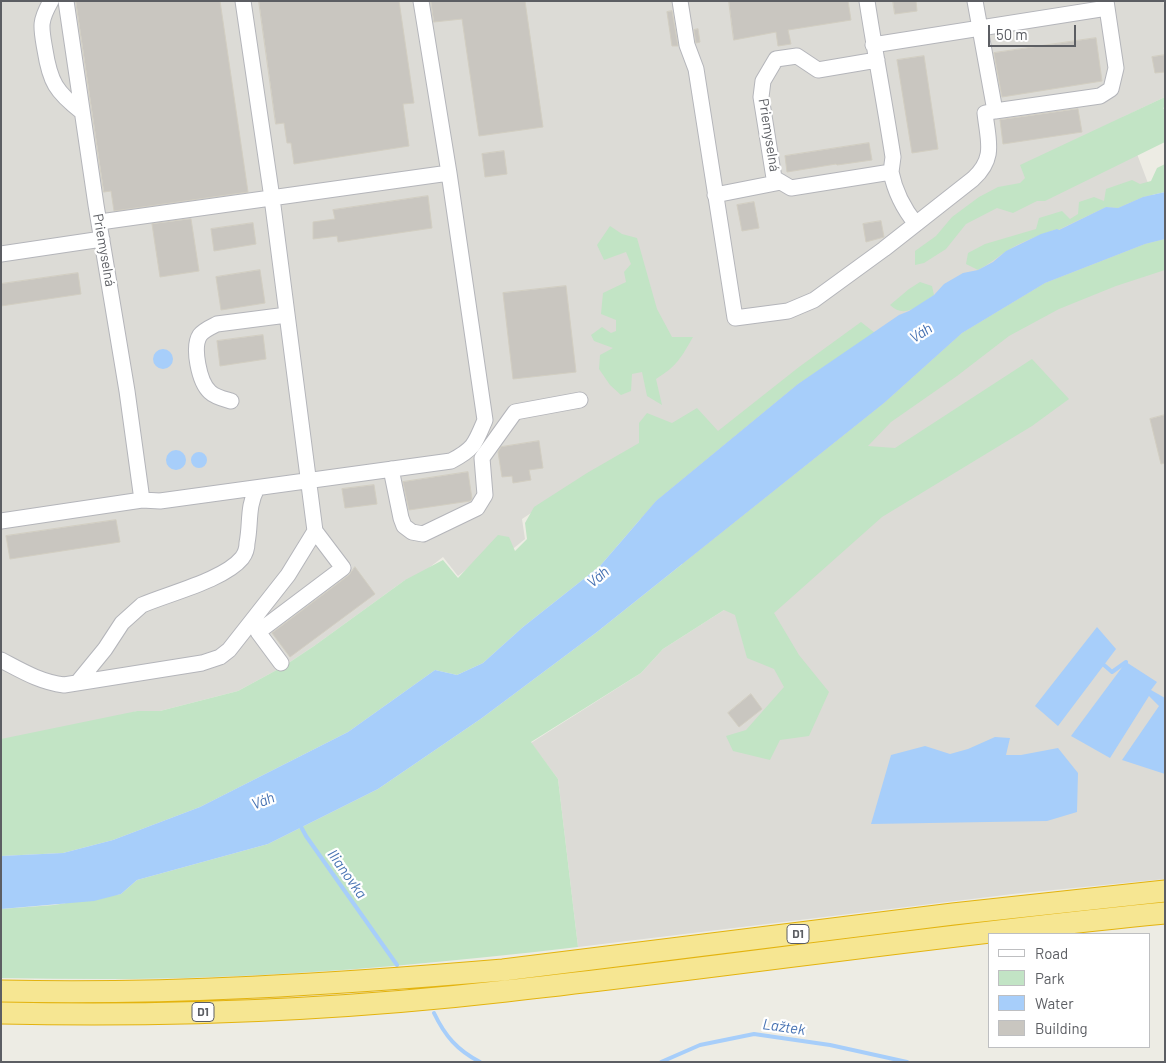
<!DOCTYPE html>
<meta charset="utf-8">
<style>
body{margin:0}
#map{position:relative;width:1166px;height:1063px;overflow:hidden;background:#edece4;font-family:Barlow,sans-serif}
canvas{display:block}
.frame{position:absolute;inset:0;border:2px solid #5c5e63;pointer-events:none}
.legend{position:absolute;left:988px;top:933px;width:162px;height:115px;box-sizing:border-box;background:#fff;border:1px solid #bebfc1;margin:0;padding:6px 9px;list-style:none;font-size:15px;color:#5c5e63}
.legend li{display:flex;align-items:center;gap:10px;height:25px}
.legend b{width:25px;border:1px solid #bebfc1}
.scale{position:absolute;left:988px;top:25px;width:88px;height:22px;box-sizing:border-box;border:2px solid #5c5e63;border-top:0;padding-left:6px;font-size:15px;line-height:18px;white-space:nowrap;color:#5c5e63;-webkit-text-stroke:4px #fff;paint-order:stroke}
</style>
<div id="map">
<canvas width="1166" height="1063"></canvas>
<div class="frame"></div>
<ul class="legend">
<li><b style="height:6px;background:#fff"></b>Road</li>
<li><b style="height:14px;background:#c2e4c5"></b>Park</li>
<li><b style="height:14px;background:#a7cefa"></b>Water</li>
<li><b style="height:14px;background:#c9c6c0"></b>Building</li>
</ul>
<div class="scale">50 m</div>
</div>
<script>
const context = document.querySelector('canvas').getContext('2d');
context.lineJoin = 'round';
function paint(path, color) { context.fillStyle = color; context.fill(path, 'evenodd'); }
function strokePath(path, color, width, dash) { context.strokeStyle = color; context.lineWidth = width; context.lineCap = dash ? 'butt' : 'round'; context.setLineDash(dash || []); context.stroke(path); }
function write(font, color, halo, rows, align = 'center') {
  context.font = font + ' Barlow,sans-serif'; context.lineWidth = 4.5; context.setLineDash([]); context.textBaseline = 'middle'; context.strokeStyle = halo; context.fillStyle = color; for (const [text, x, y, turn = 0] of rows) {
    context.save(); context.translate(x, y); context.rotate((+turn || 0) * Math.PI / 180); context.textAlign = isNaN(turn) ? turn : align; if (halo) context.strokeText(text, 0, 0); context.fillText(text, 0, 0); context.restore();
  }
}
paint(new Path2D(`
 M 1,1 L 1163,1 L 1165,10 L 1165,97 L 1123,117 L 1165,228 L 1165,879 L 1013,894 L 578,947 L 558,779 L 531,743 L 641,673 L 663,649 L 724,610 L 596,470 L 522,519 L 525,539 L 509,552 L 501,542 L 458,576 L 443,557 L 408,584 L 405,580 L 314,646 L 284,666 L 238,691 L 160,711 L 137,711 L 1,752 Z`), '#dcdbd6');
paint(new Path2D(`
 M 1165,97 L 1165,107 L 1163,108 L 1165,110 L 1165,142 L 1045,201 L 1037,201 L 1013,213 L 997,208 L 966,224 L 946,249 L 924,263 L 915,265 L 915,251 L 936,236 L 952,217 L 979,197 L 998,187 L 1020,183 L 1025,178 L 1020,165 Z
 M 1165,164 L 1165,192 L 1143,197 L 1118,208 L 1106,207 L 1058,230 L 1057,229 C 1040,235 1020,242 1005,252 C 995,259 989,264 978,270 L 966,264 L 968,253 L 985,244 L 1036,229 L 1039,218 L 1062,211 L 1070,219 L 1078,214 L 1079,202 L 1094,197 L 1104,201 L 1106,189 L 1132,180 L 1140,184 L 1151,181 L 1157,168 Z
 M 610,226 L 622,234 L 637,238 L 657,309 L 672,337 L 693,337 C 681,358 677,366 656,379 L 662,405 L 647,396 L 642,372 L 632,374 L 631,391 L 621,395 L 610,385 L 599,369 L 600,355 L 613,348 L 594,341 L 591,335 L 602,327 L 611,333 L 616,331 L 616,320 L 601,314 L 603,293 L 626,282 L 624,272 L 631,264 L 626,252 L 604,260 L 597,245 Z
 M 1165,239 L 1165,270 L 1116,286 L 1059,309 L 1009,336 L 957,376 L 891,422 L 868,446 L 895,448 L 1032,359 L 1069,399 L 1032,426 L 882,517 L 774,613 L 799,655 L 829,692 L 809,736 L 780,740 L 770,760 L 733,751 L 726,736 L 746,730 L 784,687 L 774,669 L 747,658 L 735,615 L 724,610 L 663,649 L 641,673 L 531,742 L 558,779 L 578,947 C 457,961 335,973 213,977 C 142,980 72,979 1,978 L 1,909 L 54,905 L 121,894 L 137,880 L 268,844 L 378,789 L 482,718 L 597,632 L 884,403 L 962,333 L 1045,283 L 1145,244 Z
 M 920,282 L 932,286 L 934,295 C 920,304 905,320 890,305 L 909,289 Z
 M 861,322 L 875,333 L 798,384 L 656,501 L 600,566 L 523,627 L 483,663 L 457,675 L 435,670 L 348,732 L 200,807 L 113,840 L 63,853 L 1,856 L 1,739 L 137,711 L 160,711 L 238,691 L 284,666 L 314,646 L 405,580 L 443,560 L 458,578 L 498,535 L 509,537 L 515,551 L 527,539 L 525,523 L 534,507 L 587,473 L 639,443 L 639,423 L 647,413 L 672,423 L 697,408 L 718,431 L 799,367 Z`), '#c2e4c5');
paint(new Path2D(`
 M 1165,192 L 1165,239 L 1145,244 L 1045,283 L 962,333 L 884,403 L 597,632 L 482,718 L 378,789 L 268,844 L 137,880 L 121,894 L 94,901 L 1,909 L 1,856 L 63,853 L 113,840 L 200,807 L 348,732 L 435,670 L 457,675 L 483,663 L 523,627 L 600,566 L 656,501 L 798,384 L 899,315 L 909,311 L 934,295 L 944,284 L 963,273 L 978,270 L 993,262 L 1006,251 L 1041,234 L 1057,229 L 1059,230 L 1106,207 L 1118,208 L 1143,197 Z
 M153 359a10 10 0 1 1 20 0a10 10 0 1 1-20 0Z
 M166 460a10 10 0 1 1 20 0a10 10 0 1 1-20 0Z
 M191 460a8 8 0 1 1 16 0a8 8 0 1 1-16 0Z
 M 1097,627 L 1116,649 L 1058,726 L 1035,706 Z
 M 1126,662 L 1157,682 L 1151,690 L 1165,698 L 1165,774 L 1122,760 L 1159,706 L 1149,696 L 1110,758 L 1071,736 Z
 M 995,737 L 1010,738 L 1006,755 L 1021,755 L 1058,748 L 1078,773 L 1077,812 L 1047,821 L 871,824 L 891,755 L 925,746 L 950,754 L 968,749 Z`), '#a7cefa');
strokePath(new Path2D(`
 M 1104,665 L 1112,672 L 1126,662
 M 299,823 L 306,836 L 397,965
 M 434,1013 C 445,1036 457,1050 480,1062
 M 661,1062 L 700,1045 L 754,1034 L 830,1045 L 907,1062`), '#a7cefa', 4);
const building = new Path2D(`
 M 76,1 L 220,1 L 248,192 L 114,211 L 111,191 L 104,192 Z
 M 259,1 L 399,1 L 414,103 L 403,104 L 409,146 L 294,164 L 291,143 L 287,143 L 284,123 L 276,124 Z
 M 431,1 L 525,1 L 543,127 L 479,136 L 462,19 L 434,22 Z
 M 729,1 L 848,1 L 851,20 L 788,30 L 791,44 L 778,46 L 776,32 L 734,40 Z
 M 893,1 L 916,1 L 917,11 L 895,14 Z
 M 672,11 L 678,46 L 672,46 L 667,12 Z
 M 698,29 L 700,42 L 696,43 L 694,30 Z
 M 1096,38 L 1102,81 L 1002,97 L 994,53 Z
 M 1165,55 L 1165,72 L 1155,73 L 1152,57 Z
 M 924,56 L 938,149 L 912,153 L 897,60 Z
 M 1078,109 L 1082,132 L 1003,144 L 1000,120 Z
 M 869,143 L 872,160 L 837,165 L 836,164 L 787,172 L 785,156 Z
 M 504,151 L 507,174 L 485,177 L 482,154 Z
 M 428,196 L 432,228 L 338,242 L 337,236 L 313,239 L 313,222 L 335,219 L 333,210 Z
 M 754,202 L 759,228 L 742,231 L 737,205 Z
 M 191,219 L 199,271 L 160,277 L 152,224 Z
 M 881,221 L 884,237 L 866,242 L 863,224 Z
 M 253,223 L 256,244 L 214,251 L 211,229 Z
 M 260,270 L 265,303 L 221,310 L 216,277 Z
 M 78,273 L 81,294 L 1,306 L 1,284 Z
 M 566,286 L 576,372 L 513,379 L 503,293 Z
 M 263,335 L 266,359 L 220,366 L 217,341 Z
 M 1165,415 L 1165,463 L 1161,464 L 1150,419 Z
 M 539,441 L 543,468 L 529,470 L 531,480 L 513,483 L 512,476 L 502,477 L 498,452 L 501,447 Z
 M 468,472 L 472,499 L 470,501 L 409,510 L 403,482 Z
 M 374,485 L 377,504 L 345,508 L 342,489 Z
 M 116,520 L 120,542 L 10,559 L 6,536 Z
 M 355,567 L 375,594 L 290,657 L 272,633 L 349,575 Z
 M 751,694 L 762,709 L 739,727 L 728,713 Z`);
paint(building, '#c9c6c0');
strokePath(building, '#d2cec2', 1);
const minor = new Path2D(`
 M 51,1 C 39,22 41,27 45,50 C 50,82 56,92 82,112
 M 66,1 L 96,205 L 127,391 L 142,500
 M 680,1 L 687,45 L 696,69 L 735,318 L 788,311 L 814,300 L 884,249 L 973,179 C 996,158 988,141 985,113 L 995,111 L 975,1
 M 867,1 C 875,53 885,105 893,157 L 891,172 L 791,188 L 774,178 L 761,97 L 763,81 L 776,59 L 797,56 L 818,70 L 877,60
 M 873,45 L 1107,8
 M 995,111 L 1100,96 L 1111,89 L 1116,68 L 1106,1
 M 891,172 C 895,192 903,208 916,224
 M 715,195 L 781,182
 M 100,222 L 449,173
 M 1,254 L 102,239
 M 231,401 C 224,399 215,397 210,392 C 199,382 192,347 200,335 C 204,330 211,327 217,324 L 287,315
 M 391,469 L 401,518 L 404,526 L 412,532 L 423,534 L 477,508 L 485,495 L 482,458 L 515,412 L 580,400
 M 1,521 L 142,500 L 160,501 L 451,461 C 474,449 475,444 485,420 L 449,173 L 421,1
 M 1,660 C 22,671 40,682 64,685 L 202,663 L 220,657 L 229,650 L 288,575 L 315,531 L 272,198 L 243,1
 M 281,663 L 258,632 L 343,568 L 315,531
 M 78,682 L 105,649 L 122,623 L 142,605 C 170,593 224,580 242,558 C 245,554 247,548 247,543 C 251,523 247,507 257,488`);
const highway = new Path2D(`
 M 1,991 C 169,995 336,984 503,970 L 953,914 L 1165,891
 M 1,1013 C 169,1017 339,1010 506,991 C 726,967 944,934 1165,913`);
strokePath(minor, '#b4b5ba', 17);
strokePath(highway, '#e3b30e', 23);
strokePath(minor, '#fff', 15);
strokePath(highway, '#f6e692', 21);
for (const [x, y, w] of [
 [798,934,22],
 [203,1012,22]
]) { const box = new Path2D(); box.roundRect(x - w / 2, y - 9.5, w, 19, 4); context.fillStyle = '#fff'; context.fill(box); strokePath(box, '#5c5e63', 1); }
write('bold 12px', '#5c5e63', null, [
 ["D1",798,934],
 ["D1",203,1012]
]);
write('14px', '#5c5e63', '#fff', [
 ["Priemyselná",769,135,81],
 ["Priemyselná",104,250,80]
]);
write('italic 15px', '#4873b3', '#fff', [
 ["Váh",921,333,-33],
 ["Váh",598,577,-40],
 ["Váh",263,801,-21],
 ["Ilianovka",347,874,55],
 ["Lažtek",784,1027,8]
]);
</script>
